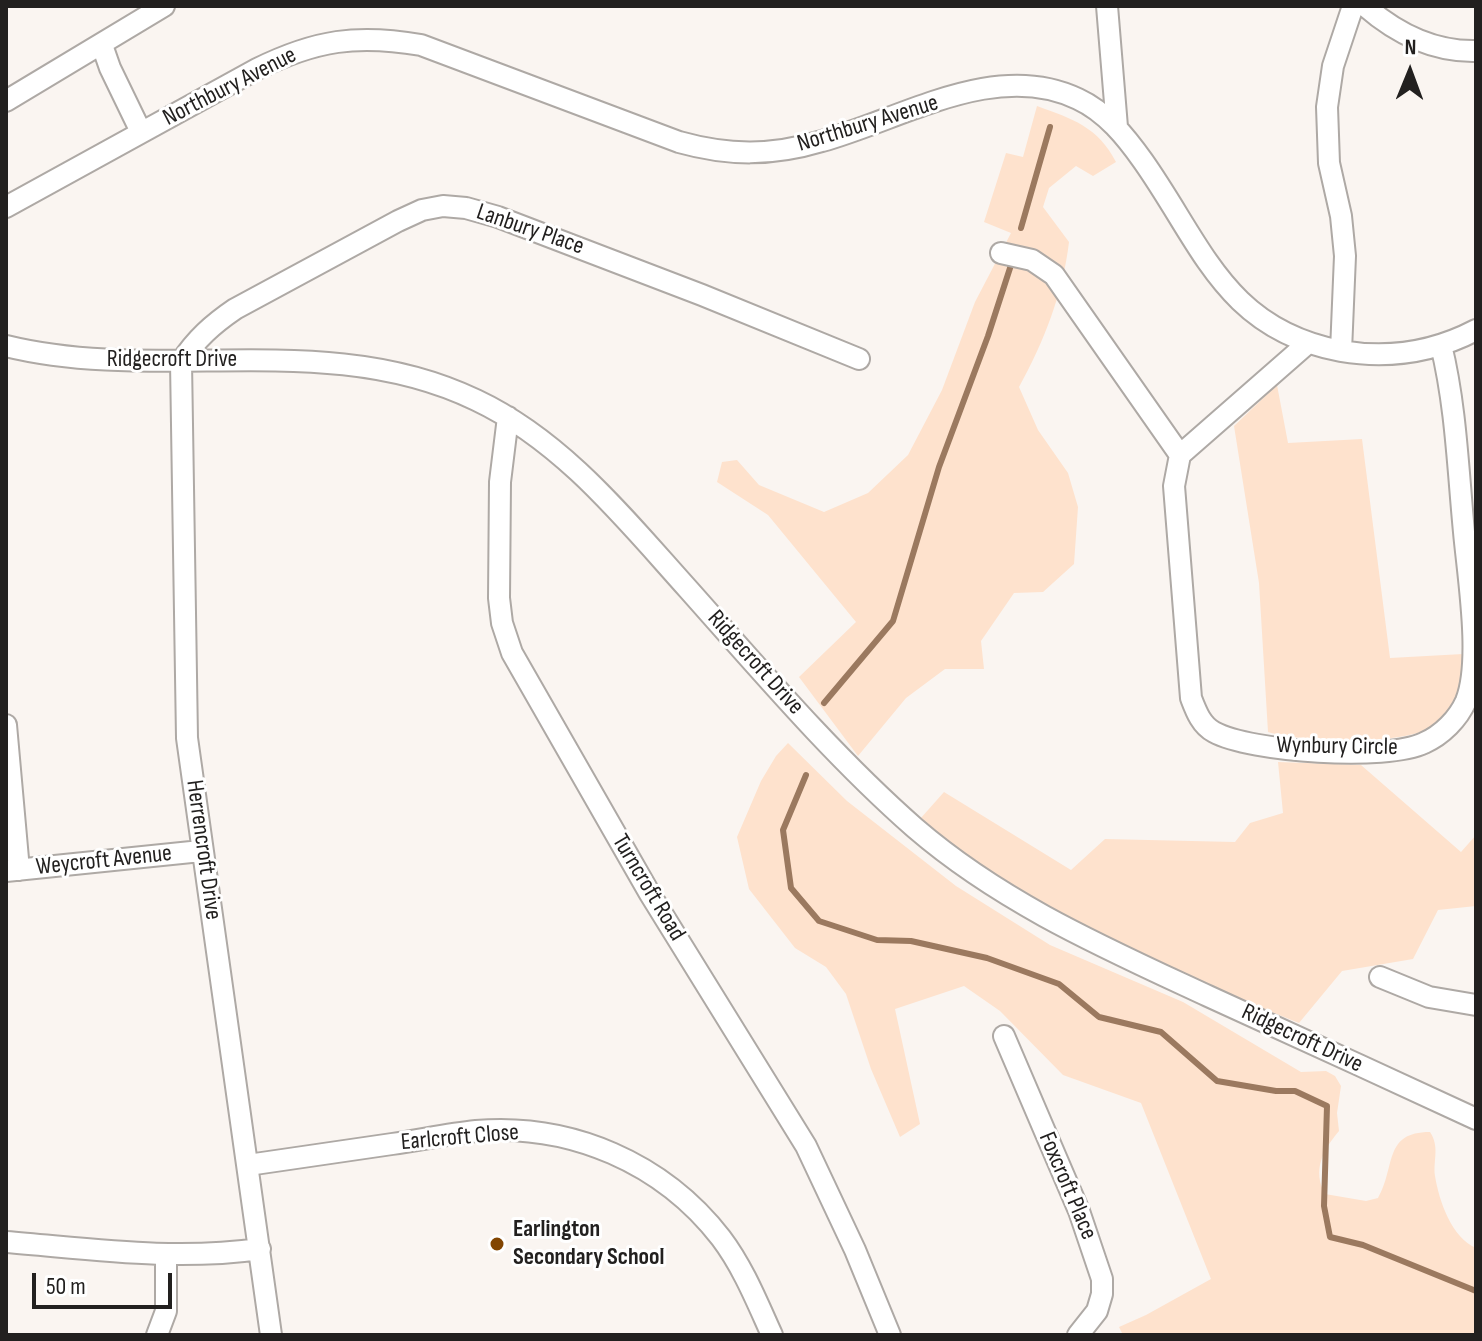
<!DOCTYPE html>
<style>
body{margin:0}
#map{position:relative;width:1482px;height:1341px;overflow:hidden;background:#faf5f1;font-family:"Sofia Sans Condensed",sans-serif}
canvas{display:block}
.frame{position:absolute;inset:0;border:8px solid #22201f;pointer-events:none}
.north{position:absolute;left:1370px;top:32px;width:80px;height:80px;-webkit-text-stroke:6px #fff;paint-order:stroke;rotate:1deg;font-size:22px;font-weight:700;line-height:32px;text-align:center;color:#22201f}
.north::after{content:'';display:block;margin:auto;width:28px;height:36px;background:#22201f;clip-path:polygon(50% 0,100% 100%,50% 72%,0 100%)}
.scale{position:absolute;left:32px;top:1273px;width:140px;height:36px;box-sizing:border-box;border:4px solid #22201f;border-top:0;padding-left:10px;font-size:24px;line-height:28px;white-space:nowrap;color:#22201f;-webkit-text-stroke:6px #fff;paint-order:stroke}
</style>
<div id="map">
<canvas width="1482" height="1341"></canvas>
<div class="frame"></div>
<div class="north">N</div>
<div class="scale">50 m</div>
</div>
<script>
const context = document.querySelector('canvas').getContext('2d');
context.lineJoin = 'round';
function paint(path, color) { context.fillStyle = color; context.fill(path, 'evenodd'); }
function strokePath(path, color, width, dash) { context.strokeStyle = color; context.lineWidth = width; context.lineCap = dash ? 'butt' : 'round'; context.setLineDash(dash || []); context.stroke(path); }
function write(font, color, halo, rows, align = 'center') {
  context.font = font + ' "Sofia Sans Condensed",sans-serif'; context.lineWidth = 6; context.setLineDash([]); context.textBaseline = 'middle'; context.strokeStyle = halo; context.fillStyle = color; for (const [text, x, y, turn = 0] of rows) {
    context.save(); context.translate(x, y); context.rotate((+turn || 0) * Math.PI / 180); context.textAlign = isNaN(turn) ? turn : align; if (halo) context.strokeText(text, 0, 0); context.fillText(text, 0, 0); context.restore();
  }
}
paint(new Path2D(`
 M 1037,106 C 1073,119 1098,127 1116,162 L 1093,176 L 1076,166 L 1049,188 L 1043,207 L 1069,242 C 1063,293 1044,342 1019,387 L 1038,430 L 1068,473 L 1078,507 L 1074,564 L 1043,592 L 1014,593 L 981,641 L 984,669 L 945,669 L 906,698 L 858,756 L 799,677 L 856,622 L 768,515 L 717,482 L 722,462 L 737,460 L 759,485 L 824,512 L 868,493 L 908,455 L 942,390 L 975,302 L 1011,233 L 984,222 L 1006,153 L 1023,157 Z
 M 1277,385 L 1288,443 L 1362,439 L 1390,658 L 1463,654 C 1465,674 1463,701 1447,718 C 1419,748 1306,743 1268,732 L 1259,583 L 1234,426 Z
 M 788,743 L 847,801 L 956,886 L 1050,945 L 1183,1002 L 1301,1072 L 1326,1071 L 1335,1076 L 1341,1086 L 1337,1113 L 1339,1131 C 1323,1150 1312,1170 1325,1194 L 1366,1201 L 1378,1198 C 1396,1167 1383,1132 1430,1132 C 1440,1147 1433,1160 1435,1176 C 1439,1201 1452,1238 1476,1248 L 1476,1335 L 1123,1335 L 1119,1327 L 1146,1315 L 1211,1279 L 1141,1103 L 1063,1075 L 1000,1011 L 964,986 L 895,1009 L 920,1124 L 900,1137 L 871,1069 L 846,994 L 826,967 L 795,948 L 749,889 L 737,837 L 761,781 L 776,756 Z
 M 1278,762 L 1361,765 L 1461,852 L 1476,835 L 1476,906 L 1438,910 L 1413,959 L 1342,971 L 1299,1023 L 1249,1003 L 1111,942 L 999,883 L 920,819 L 944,792 L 1071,870 L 1105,839 L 1235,842 L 1250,823 L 1283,813 Z`), '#fee2cd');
strokePath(new Path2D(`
 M 1021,228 L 1050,127
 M 824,703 L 893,621 L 939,467 L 988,336 L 1011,265
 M 806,775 L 783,830 L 791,888 L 819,921 L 877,940 L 911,941 L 987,958 L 1059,984 L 1099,1017 L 1161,1032 L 1217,1081 L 1276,1091 L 1295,1091 L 1327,1106 L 1324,1206 L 1330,1237 L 1363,1245 L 1476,1291`), '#9b795f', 6);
const street = new Path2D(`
 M 1107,6 L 1117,127
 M 1365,6 C 1396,33 1434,52 1476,51
 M 102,45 L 110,68 L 141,132
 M 6,101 L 164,6
 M 6,207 L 257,69 C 316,40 357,34 421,45 L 679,142 C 729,156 772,156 822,141 C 902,119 996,59 1078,99 C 1106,112 1126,137 1143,161 C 1203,246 1225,329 1341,351 C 1388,359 1434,352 1476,330
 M 1001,253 L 1032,260 L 1054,275 L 1180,455
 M 1308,343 L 1180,455 L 1174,486 L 1191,698 C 1196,711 1201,725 1214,732 C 1250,752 1387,761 1424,743 C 1442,735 1458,719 1466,701 C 1482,661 1468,577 1464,532 C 1458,470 1456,406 1441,345
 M 6,346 C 161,384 327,328 476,400 C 563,441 625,519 688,589 C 761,671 833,756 915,828 C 1002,903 1105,948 1208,996 C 1297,1036 1387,1078 1476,1119
 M 1341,351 L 1345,256 L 1341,216 L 1329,163 L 1327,107 L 1333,66 L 1353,6
 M 508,417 L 500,482 L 499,598 L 502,623 L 512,653 L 650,894 L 806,1146 L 855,1250 L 890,1335
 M 6,725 L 19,870
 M 6,871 L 201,851
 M 1380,977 L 1429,997 L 1476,1005
 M 1004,1036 L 1079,1211 L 1102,1279 L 1102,1294 L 1097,1311 L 1078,1335
 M 248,1165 C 296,1158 344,1151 392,1144 C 420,1140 448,1134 476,1131 C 571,1123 663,1163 721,1238 C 743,1267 757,1302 772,1335
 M 6,1242 C 93,1249 173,1261 260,1249
 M 157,1335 L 166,1311 L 166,1256
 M 271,1335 L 187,738 L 181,362 C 196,339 213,324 235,309 L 398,221 L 422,210 L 443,206 L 466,208 L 498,217 L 702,295 L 859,359`);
strokePath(street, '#aea9a5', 24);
strokePath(street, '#fff', 20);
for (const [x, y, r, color] of [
 [497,1244,8,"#824501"]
]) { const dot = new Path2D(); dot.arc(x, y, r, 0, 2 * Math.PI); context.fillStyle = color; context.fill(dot); strokePath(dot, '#fff', 3); }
write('24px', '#22201f', '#fff', [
 ["Northbury Avenue",230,87,-27],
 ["Northbury Avenue",868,124,-17],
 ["Lanbury Place",530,230,19],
 ["Ridgecroft Drive",172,360],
 ["Ridgecroft Drive",755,663,48],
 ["Wynbury Circle",1337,747,1],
 ["Herrencroft Drive",203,850,82],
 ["Weycroft Avenue",104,861,-6],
 ["Turncroft Road",648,888,59],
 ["Ridgecroft Drive",1302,1039,25],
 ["Earlcroft Close",460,1138,-5],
 ["Foxcroft Place",1067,1186,67]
]);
write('bold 24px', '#22201f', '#fff', [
 ["Earlington",513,1230],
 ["Secondary School",513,1258]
], 'left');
</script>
